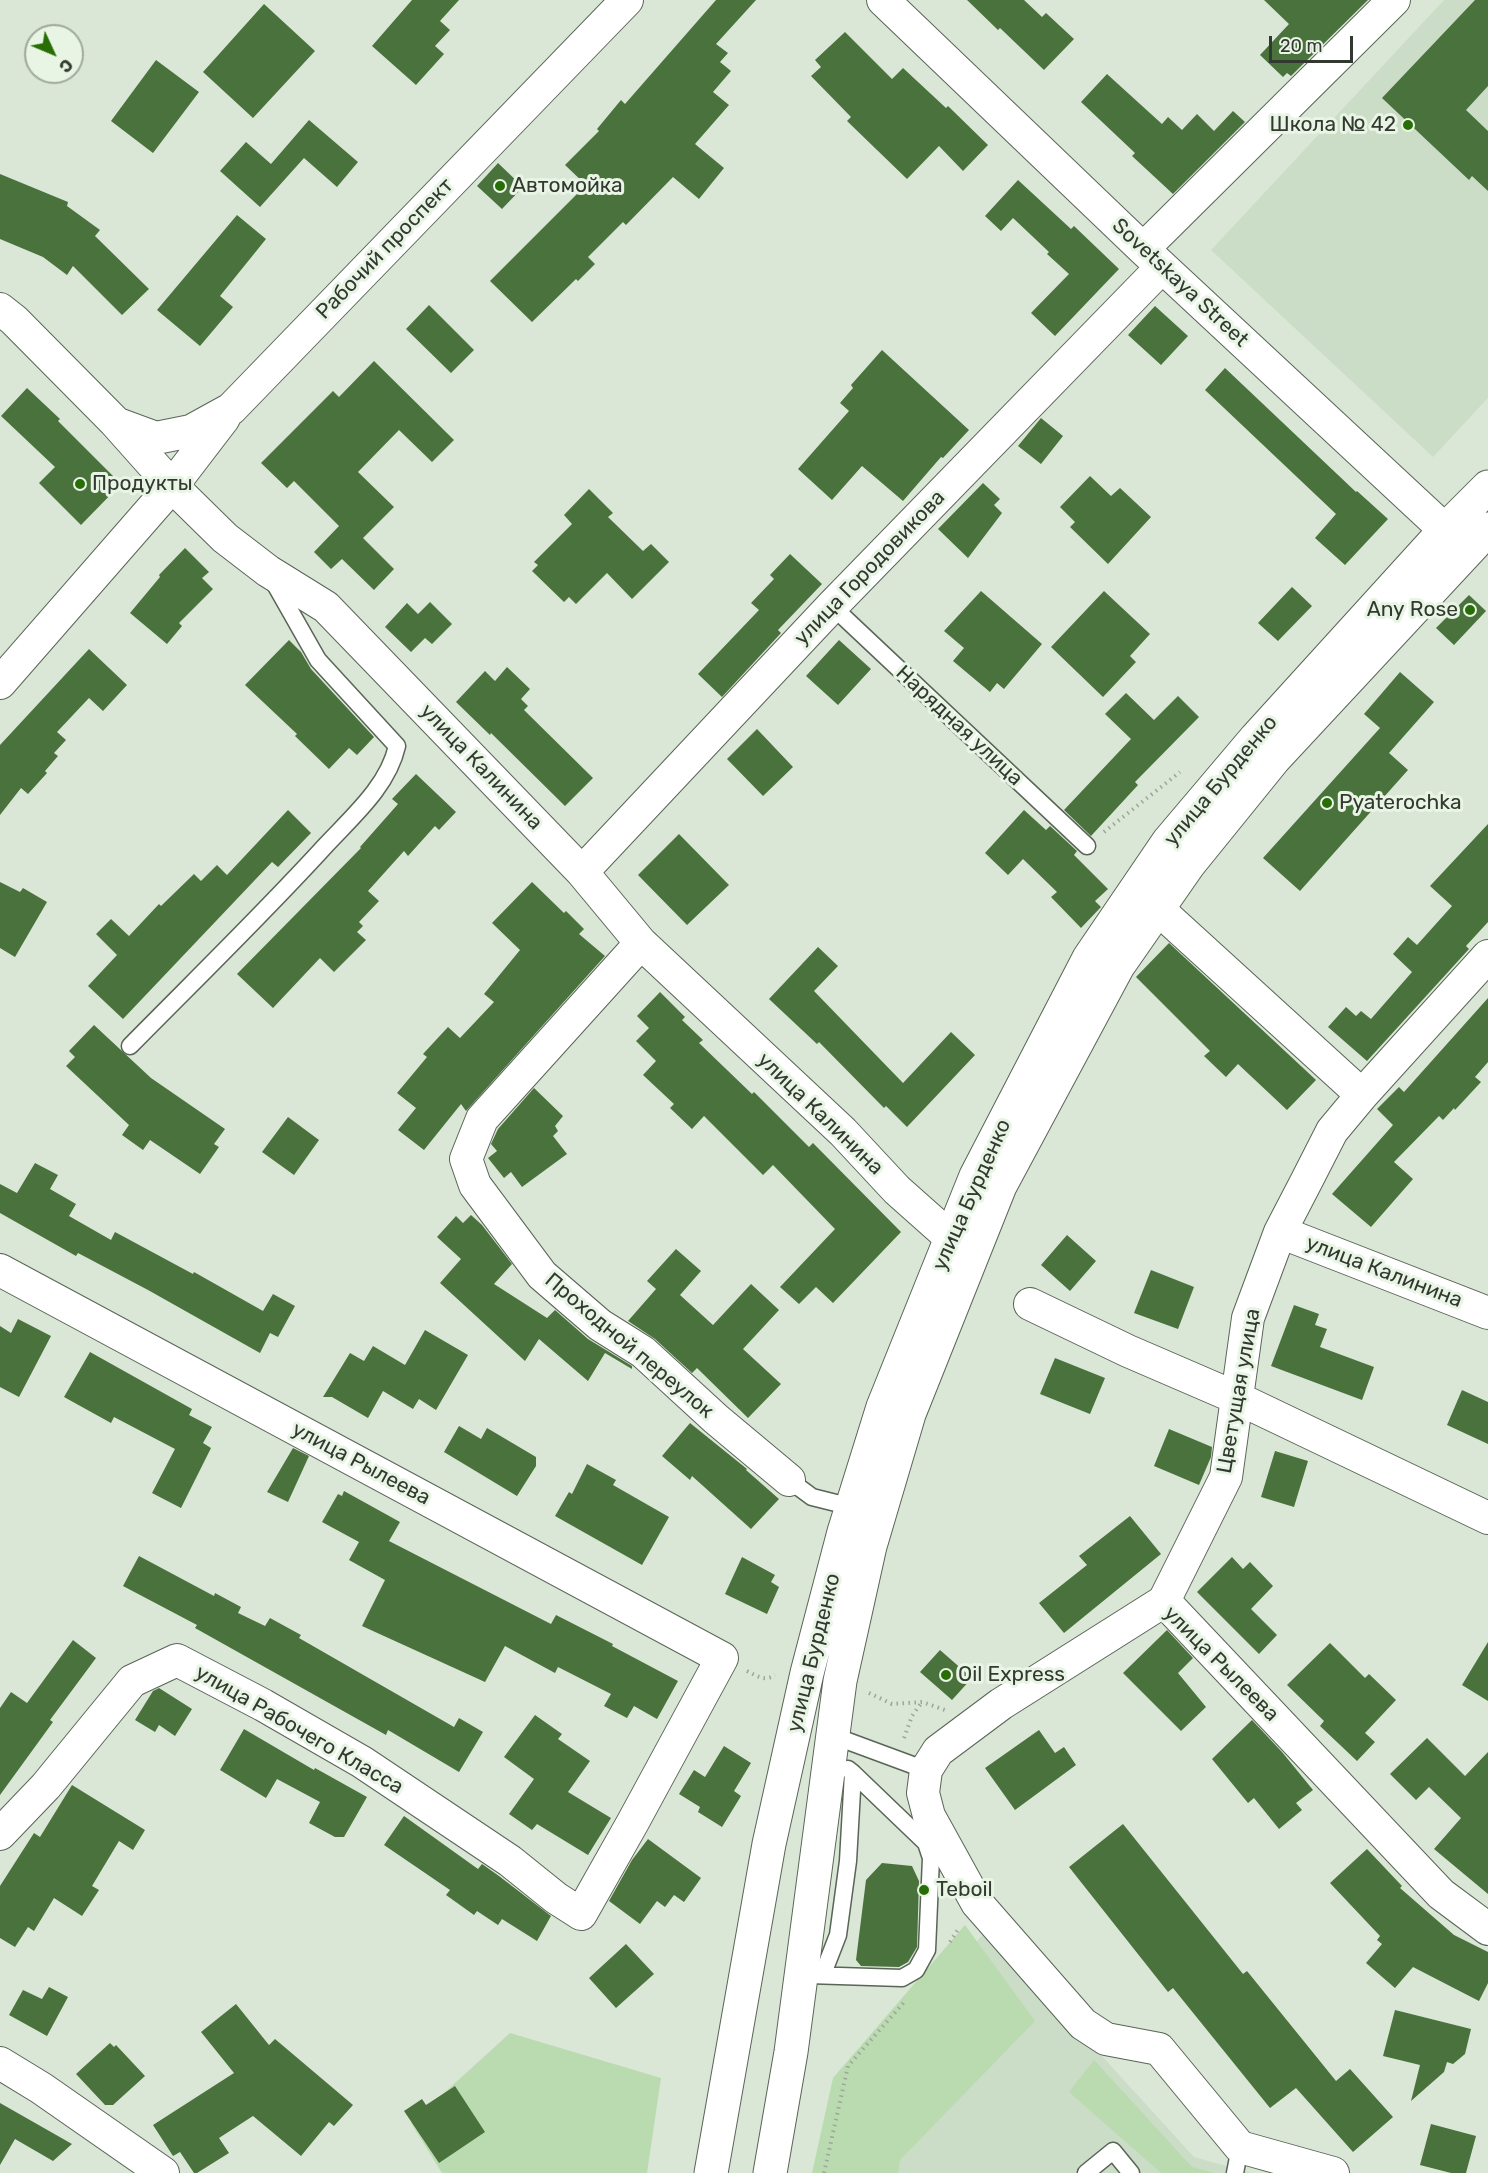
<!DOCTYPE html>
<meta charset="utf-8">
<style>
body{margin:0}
#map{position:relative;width:1488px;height:2173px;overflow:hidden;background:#dae7d6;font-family:Rubik,sans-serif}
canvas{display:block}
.north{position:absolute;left:24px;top:24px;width:60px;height:60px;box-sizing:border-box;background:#e8f5e4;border:2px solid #a0a99c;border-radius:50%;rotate:134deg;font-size:16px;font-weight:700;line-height:24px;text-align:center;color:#333831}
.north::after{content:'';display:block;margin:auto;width:21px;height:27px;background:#296d06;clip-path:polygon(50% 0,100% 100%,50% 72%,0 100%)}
.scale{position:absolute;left:1269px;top:36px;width:84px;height:27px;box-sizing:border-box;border:3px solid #333831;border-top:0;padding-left:8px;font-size:18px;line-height:21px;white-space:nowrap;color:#333831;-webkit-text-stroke:4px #e8f5e4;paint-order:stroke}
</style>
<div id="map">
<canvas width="1488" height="2173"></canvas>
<div class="north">С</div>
<div class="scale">20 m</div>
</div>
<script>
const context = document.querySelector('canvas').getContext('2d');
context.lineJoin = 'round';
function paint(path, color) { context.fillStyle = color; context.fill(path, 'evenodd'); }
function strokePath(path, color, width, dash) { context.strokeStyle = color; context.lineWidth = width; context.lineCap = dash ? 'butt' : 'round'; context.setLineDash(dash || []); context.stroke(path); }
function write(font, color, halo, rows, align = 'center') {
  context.font = font + ' Rubik,sans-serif'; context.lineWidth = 6; context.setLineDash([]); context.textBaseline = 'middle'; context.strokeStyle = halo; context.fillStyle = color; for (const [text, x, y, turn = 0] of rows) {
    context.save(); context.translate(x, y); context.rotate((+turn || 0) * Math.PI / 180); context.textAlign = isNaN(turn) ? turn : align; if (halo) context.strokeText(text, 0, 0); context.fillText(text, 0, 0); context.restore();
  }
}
paint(new Path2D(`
 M 1444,0 L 1488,0 L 1488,398 L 1433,457 L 1211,250 Z
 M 987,1930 L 1194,2157 L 1251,2173 L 838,2173 L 860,2070 Z`), '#cbddc6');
paint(new Path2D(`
 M 965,1925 L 1035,2021 L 900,2160 L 898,2173 L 812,2173 L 833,2078 Z
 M 510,2033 L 661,2078 L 647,2173 L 442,2173 L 411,2123 Z
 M 1094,2060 L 1192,2167 L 1214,2173 L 1161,2173 L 1069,2092 Z`), '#badbb0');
paint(new Path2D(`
 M 412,0 L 459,0 L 440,21 L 450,30 L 435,46 L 444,54 L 416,85 L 372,46 Z
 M 716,0 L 756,0 L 716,44 L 728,53 L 720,62 L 731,71 L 713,92 L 729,105 L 695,144 L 724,168 L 699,199 L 673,177 L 626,225 L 623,222 L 588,257 L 595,264 L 578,281 L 576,279 L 532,322 L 490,281 L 586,185 L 565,165 L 599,131 L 597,129 L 621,100 L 625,104 Z
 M 967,0 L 1024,0 L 1042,17 L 1046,13 L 1074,39 L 1044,70 L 1000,28 L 998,30 Z
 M 1264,0 L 1368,0 L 1291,76 L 1287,73 L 1283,77 L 1260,55 L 1289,24 Z
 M 1475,0 L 1488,0 L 1488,86 L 1466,110 L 1488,131 L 1488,191 L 1472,176 L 1469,180 L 1382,98 Z
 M 264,4 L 315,51 L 253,118 L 203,72 Z
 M 845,32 L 892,79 L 903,68 L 946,108 L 948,106 L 988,145 L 963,171 L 939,146 L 907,179 L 847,121 L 851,117 L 811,76 L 821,67 L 815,60 Z
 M 156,60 L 199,92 L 153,153 L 111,121 Z
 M 1107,74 L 1162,124 L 1168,117 L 1182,130 L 1197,114 L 1214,131 L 1233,111 L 1245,122 L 1173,194 L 1132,156 L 1135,153 L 1081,102 Z
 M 309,120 L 358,162 L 337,187 L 304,158 L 260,207 L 220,171 L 246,142 L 271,164 Z
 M 498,163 L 523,187 L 502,209 L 477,186 Z
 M 0,174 L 68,202 L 67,206 L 100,230 L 95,236 L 149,289 L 122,315 L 73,266 L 67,275 L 43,257 L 0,239 Z
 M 1018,180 L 1071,229 L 1074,226 L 1119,269 L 1055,336 L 1031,313 L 1069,274 L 1047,254 L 1049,252 L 1013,218 L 1001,231 L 985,216 Z
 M 237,215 L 266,239 L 220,296 L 233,307 L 200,346 L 157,310 Z
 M 429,305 L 474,350 L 451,373 L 406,329 Z
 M 1155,306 L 1188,336 L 1161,365 L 1128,335 Z
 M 882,350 L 969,430 L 943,458 L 941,457 L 903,501 L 862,466 L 832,500 L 798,469 L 849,411 L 840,403 L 853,388 L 851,385 Z
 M 374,361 L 454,440 L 432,462 L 399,430 L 358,472 L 394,507 L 363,538 L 394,569 L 374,590 L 342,559 L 331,569 L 314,552 L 339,526 L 294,481 L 287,488 L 261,463 L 333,391 L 339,397 Z
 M 1225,368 L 1356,492 L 1357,491 L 1388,519 L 1345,565 L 1315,538 L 1336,514 L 1205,390 Z
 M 27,388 L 60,419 L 58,421 L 121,484 L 81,525 L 39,483 L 55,467 L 1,416 Z
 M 1041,418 L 1063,436 L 1041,464 L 1018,446 Z
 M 1090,476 L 1111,496 L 1120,488 L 1151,517 L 1108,564 L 1070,527 L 1075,522 L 1060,507 Z
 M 983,483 L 1000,499 L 994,505 L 1002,513 L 968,558 L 938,529 Z
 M 589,489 L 613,513 L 608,517 L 643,551 L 651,544 L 669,562 L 632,599 L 607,573 L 576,604 L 569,597 L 564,602 L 532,571 L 538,565 L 534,562 L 572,524 L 564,515 Z
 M 185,548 L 209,572 L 202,578 L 213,589 L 179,623 L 182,626 L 167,644 L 130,613 L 160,577 L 159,575 Z
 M 790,554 L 822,584 L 778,630 L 781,633 L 722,697 L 698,674 L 759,610 L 751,603 L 774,579 L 770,575 Z
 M 1292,587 L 1312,606 L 1278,641 L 1258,623 Z
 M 981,591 L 1042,644 L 1004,689 L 997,683 L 990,692 L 953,661 L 964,648 L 944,631 Z
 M 1104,591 L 1150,634 L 1130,656 L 1136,662 L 1103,697 L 1051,647 Z
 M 1469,595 L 1486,611 L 1454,645 L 1436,628 Z
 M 430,602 L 452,624 L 432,644 L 425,638 L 411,652 L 385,627 L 407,603 L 418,614 Z
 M 289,640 L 301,652 L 311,669 L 374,737 L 357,755 L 349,748 L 329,769 L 295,736 L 297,734 L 245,685 Z
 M 839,640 L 871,669 L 838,705 L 806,676 Z
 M 89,649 L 127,685 L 103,711 L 89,698 L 57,732 L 66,740 L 54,753 L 58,756 L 45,771 L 47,773 L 28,794 L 21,788 L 0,815 L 0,745 Z
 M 507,667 L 530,689 L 521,699 L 528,706 L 524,710 L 593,778 L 565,806 L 491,733 L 490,735 L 456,702 L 485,671 L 495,681 Z
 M 1400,672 L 1434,702 L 1389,753 L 1408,770 L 1300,891 L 1263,858 L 1380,728 L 1364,714 Z
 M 1126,693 L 1154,720 L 1178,696 L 1199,717 L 1135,782 L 1138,785 L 1091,836 L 1064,810 L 1131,739 L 1105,714 Z
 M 757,729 L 793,767 L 763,796 L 727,759 Z
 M 416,774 L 456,812 L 439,830 L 435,826 L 408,856 L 404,851 L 368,891 L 379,901 L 359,922 L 363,926 L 357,932 L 366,940 L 334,972 L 320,958 L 273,1008 L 237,974 L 361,848 L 360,847 L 398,804 L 392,799 Z
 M 288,810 L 311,833 L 278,867 L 272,862 L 123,1019 L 88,986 L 117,955 L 96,934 L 111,919 L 129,936 L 159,904 L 161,906 L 194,874 L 201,881 L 217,865 L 227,875 Z
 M 1024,810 L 1046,830 L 1050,826 L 1077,851 L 1074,855 L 1108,889 L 1095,901 L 1101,907 L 1081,928 L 1051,897 L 1057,892 L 1023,859 L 1008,875 L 985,853 Z
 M 1488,824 L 1488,922 L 1466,946 L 1469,949 L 1367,1061 L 1328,1027 L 1346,1007 L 1356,1016 L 1361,1011 L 1371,1019 L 1412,972 L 1393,954 L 1408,937 L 1417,945 L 1452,906 L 1430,886 Z
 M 679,834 L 729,885 L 687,925 L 638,875 Z
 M 0,882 L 20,892 L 23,888 L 47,902 L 15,957 L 0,948 Z
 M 532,882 L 564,913 L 566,911 L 584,929 L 579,934 L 605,956 L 466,1111 L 461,1104 L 424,1150 L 398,1130 L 416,1108 L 397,1093 L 427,1057 L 423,1054 L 448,1027 L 460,1038 L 494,1002 L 484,994 L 520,950 L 492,923 Z
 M 1169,943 L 1316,1080 L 1287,1110 L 1238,1064 L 1226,1077 L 1204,1056 L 1210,1051 L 1136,977 Z
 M 818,947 L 838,966 L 814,991 L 903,1083 L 951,1032 L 975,1055 L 907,1127 L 886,1106 L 884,1108 L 819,1042 L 817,1044 L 769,999 Z
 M 660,992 L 685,1017 L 682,1020 L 703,1040 L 699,1043 L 752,1094 L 754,1092 L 809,1147 L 813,1143 L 901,1232 L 833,1303 L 816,1287 L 799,1304 L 780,1287 L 835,1229 L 773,1165 L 763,1175 L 704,1116 L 692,1129 L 670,1108 L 674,1104 L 643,1075 L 656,1061 L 636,1041 L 649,1028 L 637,1016 Z
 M 1488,998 L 1488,1062 L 1475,1077 L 1481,1082 L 1455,1110 L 1454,1108 L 1443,1120 L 1439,1116 L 1394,1162 L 1413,1179 L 1371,1227 L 1332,1194 L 1393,1125 L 1377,1109 L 1399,1087 L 1404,1092 Z
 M 94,1025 L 151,1078 L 225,1129 L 214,1144 L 219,1147 L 200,1174 L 150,1140 L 143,1150 L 122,1135 L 129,1125 L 66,1066 L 75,1057 L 69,1051 Z
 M 534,1088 L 563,1116 L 555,1126 L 558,1131 L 553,1136 L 567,1154 L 522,1187 L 511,1172 L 504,1178 L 488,1158 L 497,1151 L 491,1144 L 498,1129 Z
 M 288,1117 L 319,1140 L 294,1175 L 262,1152 Z
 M 35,1163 L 58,1175 L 50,1189 L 76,1204 L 69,1216 L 111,1240 L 115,1232 L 193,1274 L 194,1272 L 263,1311 L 273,1294 L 295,1306 L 278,1337 L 270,1333 L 260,1353 L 148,1290 L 78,1253 L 76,1256 L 0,1213 L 0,1184 L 17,1193 Z
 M 471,1215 L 482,1225 L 512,1264 L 494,1284 L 547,1318 L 555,1310 L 588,1339 L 632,1366 L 632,1369 L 605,1353 L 588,1381 L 539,1339 L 525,1361 L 440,1283 L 461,1259 L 437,1237 L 456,1216 L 463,1223 Z
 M 1067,1235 L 1096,1261 L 1070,1291 L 1041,1265 Z
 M 676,1249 L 701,1271 L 680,1295 L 713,1325 L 751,1284 L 779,1310 L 743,1349 L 781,1384 L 748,1418 L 697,1368 L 692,1373 L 655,1339 L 628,1321 L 656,1289 L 647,1281 Z
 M 1151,1270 L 1194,1287 L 1178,1329 L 1134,1313 Z
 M 1294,1305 L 1319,1314 L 1315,1325 L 1327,1329 L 1320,1347 L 1374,1367 L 1362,1400 L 1271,1366 Z
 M 18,1319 L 51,1336 L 19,1397 L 0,1387 L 0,1326 L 11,1333 Z
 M 425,1330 L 468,1355 L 436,1410 L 419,1399 L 413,1409 L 383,1391 L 368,1418 L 332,1397 L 323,1397 L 350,1353 L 364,1361 L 373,1346 L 405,1365 Z
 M 90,1352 L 192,1409 L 189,1415 L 212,1427 L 203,1443 L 211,1448 L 181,1508 L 152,1493 L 175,1449 L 114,1417 L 111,1423 L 64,1397 Z
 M 1055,1358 L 1105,1378 L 1090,1414 L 1040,1394 Z
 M 1462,1390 L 1488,1402 L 1488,1444 L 1447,1425 Z
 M 690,1423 L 747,1469 L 746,1470 L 779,1499 L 751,1529 L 692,1476 L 690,1480 L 662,1456 Z
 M 459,1426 L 481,1439 L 487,1428 L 536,1457 L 536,1466 L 517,1496 L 444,1452 Z
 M 1169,1429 L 1212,1447 L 1211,1457 L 1199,1485 L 1154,1466 Z
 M 293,1448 L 309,1456 L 288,1502 L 267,1492 Z
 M 1275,1451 L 1308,1461 L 1294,1507 L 1261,1497 Z
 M 587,1464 L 616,1480 L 613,1485 L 669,1517 L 642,1565 L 555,1516 L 569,1492 L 572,1494 Z
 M 344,1491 L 400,1522 L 389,1541 L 551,1624 L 556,1615 L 613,1644 L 612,1646 L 678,1681 L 657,1719 L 634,1706 L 627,1718 L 604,1706 L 611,1694 L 558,1667 L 555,1673 L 505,1646 L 485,1682 L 362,1626 L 385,1580 L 349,1560 L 359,1542 L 322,1522 L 338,1494 L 342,1496 Z
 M 1130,1516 L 1161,1554 L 1064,1633 L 1039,1603 L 1087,1565 L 1079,1556 Z
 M 139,1556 L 214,1596 L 215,1593 L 241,1607 L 238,1613 L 265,1626 L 270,1618 L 301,1635 L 299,1638 L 454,1727 L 459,1718 L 483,1732 L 459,1772 L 388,1730 L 386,1735 L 195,1628 L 197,1625 L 123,1586 Z
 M 742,1557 L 775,1575 L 771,1582 L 779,1587 L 767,1614 L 725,1594 Z
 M 1232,1557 L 1243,1569 L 1250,1562 L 1273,1586 L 1251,1609 L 1277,1635 L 1259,1654 L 1197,1592 Z
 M 1167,1630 L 1193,1658 L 1178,1673 L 1206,1707 L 1181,1731 L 1123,1673 Z
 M 73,1640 L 96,1658 L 50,1720 L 53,1722 L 0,1795 L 0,1708 L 11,1692 L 27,1703 Z
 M 1488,1642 L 1488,1701 L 1462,1685 Z
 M 1330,1643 L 1365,1678 L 1369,1674 L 1396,1700 L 1365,1733 L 1375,1742 L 1357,1761 L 1320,1726 L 1324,1721 L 1287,1685 Z
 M 940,1650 L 972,1678 L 952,1700 L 920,1672 Z
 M 159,1688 L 192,1709 L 175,1736 L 159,1725 L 155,1732 L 135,1720 L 153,1691 Z
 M 535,1715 L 562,1734 L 558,1739 L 590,1761 L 568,1792 L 611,1818 L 588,1855 L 537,1824 L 532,1830 L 509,1814 L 534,1779 L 504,1757 Z
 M 1252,1720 L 1282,1752 L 1313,1790 L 1296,1803 L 1302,1810 L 1279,1829 L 1254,1798 L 1248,1803 L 1212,1759 Z
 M 244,1729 L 314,1770 L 315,1768 L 367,1797 L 344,1837 L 335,1837 L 309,1823 L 320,1802 L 277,1779 L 266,1798 L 220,1770 Z
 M 1039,1730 L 1055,1753 L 1064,1747 L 1076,1765 L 1015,1810 L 985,1768 Z
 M 1427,1738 L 1465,1776 L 1488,1752 L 1488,1894 L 1434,1849 L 1461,1818 L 1429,1787 L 1416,1800 L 1390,1774 Z
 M 724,1746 L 751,1763 L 734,1791 L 741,1796 L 722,1827 L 698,1812 L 700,1807 L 679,1794 L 694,1770 L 705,1777 Z
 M 72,1785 L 145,1830 L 133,1850 L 119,1841 L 92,1886 L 99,1890 L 82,1916 L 54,1898 L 34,1931 L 28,1927 L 15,1947 L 0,1938 L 0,1886 L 34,1833 L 40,1837 Z
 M 404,1816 L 478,1869 L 482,1864 L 499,1876 L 551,1916 L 537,1941 L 502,1919 L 498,1925 L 477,1911 L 474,1915 L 446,1895 L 450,1890 L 384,1845 Z
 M 1123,1824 L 1243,1974 L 1247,1971 L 1336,2081 L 1350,2069 L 1393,2117 L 1353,2152 L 1296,2088 L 1270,2108 L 1173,1988 L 1168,1992 L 1069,1867 Z
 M 648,1839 L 701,1878 L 684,1902 L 674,1895 L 665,1907 L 657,1901 L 640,1924 L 609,1901 L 632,1860 Z
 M 1367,1849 L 1402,1886 L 1400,1888 L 1454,1935 L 1488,1952 L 1488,1983 L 1479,2001 L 1413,1967 L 1395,1988 L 1366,1963 L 1382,1944 L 1377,1940 L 1380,1936 L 1330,1883 Z
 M 882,1863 L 912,1866 L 919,1881 L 917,1947 L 908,1962 L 899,1967 L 861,1966 L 856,1960 L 866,1880 Z
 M 626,1944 L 654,1974 L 616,2008 L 589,1978 Z
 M 49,1987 L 68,1997 L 47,2036 L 9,2015 L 23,1990 L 42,1999 Z
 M 236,2004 L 269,2045 L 275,2039 L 353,2105 L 334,2126 L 329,2122 L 301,2156 L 253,2116 L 219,2138 L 229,2153 L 197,2173 L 194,2173 L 180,2152 L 173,2156 L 153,2125 L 234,2073 L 201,2032 Z
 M 1395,2010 L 1471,2029 L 1465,2054 L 1453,2064 L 1447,2062 L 1444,2072 L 1411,2101 L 1420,2065 L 1383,2056 Z
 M 110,2043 L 114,2047 L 116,2045 L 145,2076 L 113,2105 L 105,2105 L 76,2074 Z
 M 455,2086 L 485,2132 L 439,2163 L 404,2111 L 422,2099 L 426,2105 Z
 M 0,2103 L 72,2144 L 53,2161 L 15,2139 L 0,2165 Z
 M 1431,2124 L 1476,2136 L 1466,2173 L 1451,2173 L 1420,2165 Z`), '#49723c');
const service = new Path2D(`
 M 832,606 L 1087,846
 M 130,1046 C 196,979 263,914 326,845 C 353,816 388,786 397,746 L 318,660 L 272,579
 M 789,1480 L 812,1497 L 852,1507
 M 834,1736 L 926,1770
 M 808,1975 L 902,1978 L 916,1970 L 927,1950 L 931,1858 L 926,1843 L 853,1773
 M 809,1975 L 824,1971 L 838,1935 L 848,1861 L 853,1773 L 848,1769
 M 1086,2173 L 1113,2151 L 1131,2173
 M 1235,2173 L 1240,2147`);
const minor = new Path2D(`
 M 883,0 L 1143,249 L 1445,530 L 1469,537
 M 1143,249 L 1394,0
 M 0,309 L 14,320 L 115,422 L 172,486 L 225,538 L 268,571 L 326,607 L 582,872 L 641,943 L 843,1132 L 897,1190 L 951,1238
 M 118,424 L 156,438 L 191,431 L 231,409 L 627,0
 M 0,683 L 172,486 L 224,418
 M 582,872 L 832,606 L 1162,267
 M 1158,909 L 1362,1095
 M 641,943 L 482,1119 L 466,1159 L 475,1185 L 542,1275 L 600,1325 L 643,1352 L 716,1419 L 789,1480
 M 1280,1232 L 1488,1313
 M 0,1270 L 722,1658 L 633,1822 L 581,1914 L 556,1898 L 510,1861 L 362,1762 L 263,1705 L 177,1660 L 132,1681 L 46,1786 L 0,1834
 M 1030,1304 L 1128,1351 L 1237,1398 L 1488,1518
 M 1164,1601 L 1001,1704 L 938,1751 L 926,1770 L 923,1793 L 929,1816 L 977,1903 L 1083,2024 L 1106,2039 L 1159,2049 L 1240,2147 L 1333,2173
 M 1164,1601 L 1226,1477 L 1248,1318 L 1280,1232 L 1307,1180 L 1332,1131 L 1362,1095 L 1488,956
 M 1164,1601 L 1441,1894 L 1488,1929
 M 0,2063 L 41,2088 L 163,2173`);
const primary = new Path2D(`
 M 711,2173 L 769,1844 L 807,1673 L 844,1532 L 883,1407 L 976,1176 L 1089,958 L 1168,842 L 1256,738 L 1445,530 L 1488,487
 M 770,2173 L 791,2052 L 840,1681 L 870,1546 L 909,1414 L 1000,1186 L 1118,966 L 1189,864 L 1274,759 L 1488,529`);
strokePath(service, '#596556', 19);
strokePath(minor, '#596556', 34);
strokePath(primary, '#596556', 35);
strokePath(new Path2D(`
 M 1104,832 L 1180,772
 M 747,1671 C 757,1676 765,1682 775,1675
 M 869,1693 L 892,1704 L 922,1702 L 945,1710
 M 904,1738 L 912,1716 L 922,1702
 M 950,1942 L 959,1928
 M 824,2173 L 848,2066 L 906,2000`), '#9ca699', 4, [1.5, 4.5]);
strokePath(service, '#fff', 16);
strokePath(minor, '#fff', 32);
strokePath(primary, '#fff', 33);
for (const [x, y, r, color] of [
 [1408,125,6,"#296d06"],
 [500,186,6,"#296d06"],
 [80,484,6,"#296d06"],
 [1470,610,6,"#296d06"],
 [1327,803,6,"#296d06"],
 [946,1675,6,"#296d06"],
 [924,1890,6,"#296d06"]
]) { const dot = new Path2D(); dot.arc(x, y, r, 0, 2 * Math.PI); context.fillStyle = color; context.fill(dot); strokePath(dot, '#e8f5e4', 2); }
write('21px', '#333831', '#e8f5e4', [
 ["Школа № 42",1396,125,"right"],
 ["Автомойка",512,186],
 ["Продукты",92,484],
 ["Any Rose",1458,610,"right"],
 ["Pyaterochka",1339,803],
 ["Oil Express",958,1675],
 ["Teboil",936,1890]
], 'left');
write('21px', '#333831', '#e8f5e4', [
 ["Рабочий проспект",385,249,-46],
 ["Sovetskaya Street",1180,283,43],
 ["улица Городовикова",870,568,-46],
 ["Нарядная улица",959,726,43],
 ["улица Калинина",481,767,46],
 ["улица Бурденко",1221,781,-50],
 ["улица Калинина",820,1114,44],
 ["улица Бурденко",972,1195,-66],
 ["улица Калинина",1384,1272,21],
 ["Проходной переулок",629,1346,40],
 ["Цветущая улица",1239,1391,-80],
 ["улица Рылеева",361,1464,28],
 ["улица Бурденко",814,1653,-76],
 ["улица Рылеева",1221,1664,45],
 ["улица Рабочего Класса",299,1730,30]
]);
</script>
